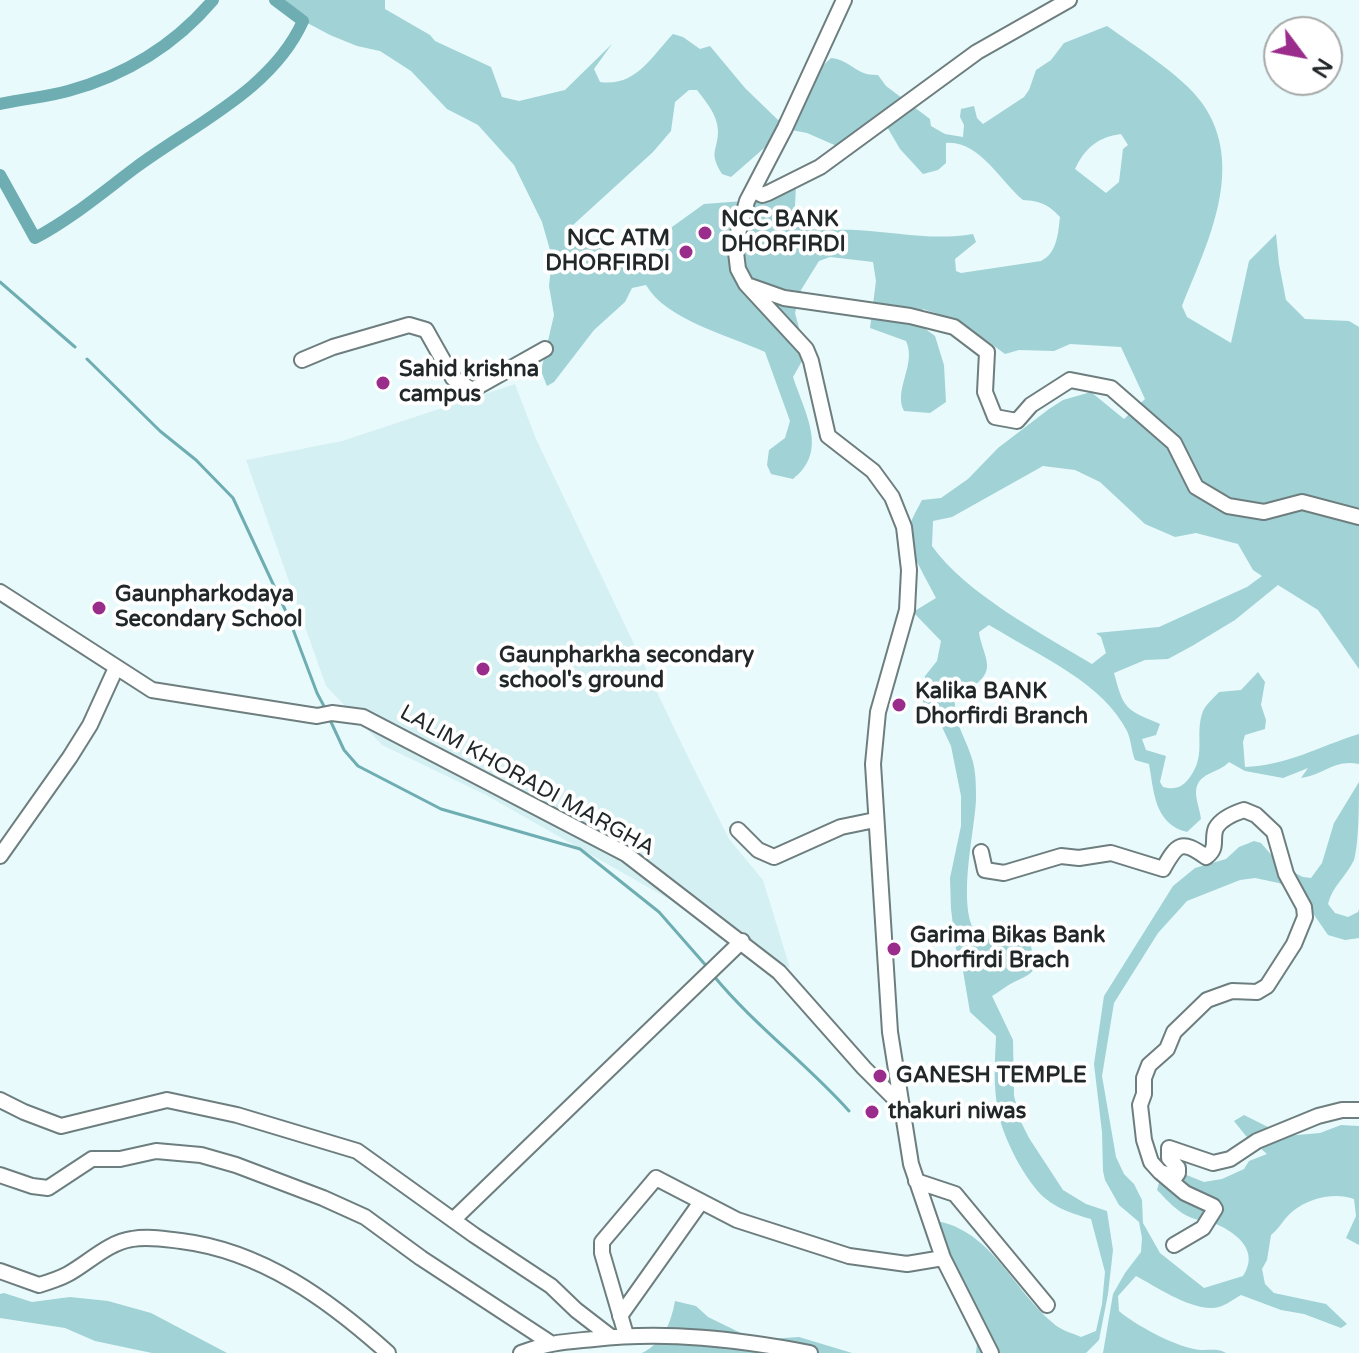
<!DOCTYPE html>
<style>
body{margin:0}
#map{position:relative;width:1359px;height:1353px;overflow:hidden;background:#e8fafc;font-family:"Varela Round",sans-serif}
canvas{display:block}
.north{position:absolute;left:1263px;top:16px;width:80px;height:80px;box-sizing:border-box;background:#fff;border:2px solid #a7a9a9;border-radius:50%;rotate:122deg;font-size:22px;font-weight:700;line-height:32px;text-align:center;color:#222829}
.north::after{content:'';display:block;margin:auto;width:28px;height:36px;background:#9a2c8b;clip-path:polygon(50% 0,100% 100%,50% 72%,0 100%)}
</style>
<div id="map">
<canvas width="1359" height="1353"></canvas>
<div class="north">N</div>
</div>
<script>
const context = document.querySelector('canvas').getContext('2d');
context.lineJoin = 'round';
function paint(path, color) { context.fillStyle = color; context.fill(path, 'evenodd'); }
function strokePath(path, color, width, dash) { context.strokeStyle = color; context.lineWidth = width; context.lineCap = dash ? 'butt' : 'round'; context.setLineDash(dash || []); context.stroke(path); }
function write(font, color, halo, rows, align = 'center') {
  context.font = font + ' "Varela Round",sans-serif'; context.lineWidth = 8; context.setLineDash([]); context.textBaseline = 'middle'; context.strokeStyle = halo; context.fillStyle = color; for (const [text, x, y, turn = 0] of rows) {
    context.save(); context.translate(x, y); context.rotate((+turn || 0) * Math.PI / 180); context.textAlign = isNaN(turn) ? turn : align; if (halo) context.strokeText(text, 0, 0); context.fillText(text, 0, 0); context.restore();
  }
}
paint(new Path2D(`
 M 515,384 L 536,439 L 688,757 L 729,839 L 763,880 L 790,968 L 486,795 L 382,745 L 326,686 L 246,460 L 342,441 Z`), '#d5f0f3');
paint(new Path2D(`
 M 273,0 L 385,0 L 385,9 L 430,35 L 435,41 L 491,67 L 502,97 L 519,101 L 565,90 L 612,44 L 594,69 L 600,82 C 636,87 651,57 673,34 L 683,37 L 700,49 L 710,46 L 745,88 L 778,120 C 805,105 808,77 831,58 C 851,60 856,76 878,75 L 886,86 L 930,119 L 931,126 L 945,134 L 963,137 L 964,125 L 960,117 L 961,109 L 974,106 L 977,118 L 983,124 L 1024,97 L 1029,90 L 1036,70 L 1051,60 L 1064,43 L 1107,26 C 1135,46 1183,76 1202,103 C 1247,166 1207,244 1182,306 L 1187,317 L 1231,343 L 1249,261 L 1276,234 L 1279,264 L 1286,300 L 1305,319 L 1349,321 L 1359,327 L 1359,669 L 1318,610 L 1278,585 L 1235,620 L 1192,646 L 1168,659 L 1145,660 L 1114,673 C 1124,710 1125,709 1160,724 L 1156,735 L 1142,739 L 1146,750 L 1166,756 L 1160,782 L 1163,787 C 1175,790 1182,788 1190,777 C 1207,754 1194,735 1203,711 C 1206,704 1214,698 1219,692 L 1241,690 L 1258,672 L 1265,682 L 1261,705 L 1266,720 L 1265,729 L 1245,735 L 1243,742 L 1245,767 C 1286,766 1320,746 1359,734 L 1359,764 C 1333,759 1325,775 1301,778 L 1308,768 L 1283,778 L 1245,771 L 1229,762 C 1218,774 1197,772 1196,792 C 1196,801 1200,810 1201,819 L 1187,832 C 1154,824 1154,791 1149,764 L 1135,760 C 1131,750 1131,739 1127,731 C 1102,683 1045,659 1001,632 L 989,625 L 979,632 C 980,643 987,656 987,665 C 988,681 966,690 955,698 C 953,723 967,739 973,762 C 976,774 976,787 976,799 C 975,832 954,915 980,938 L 1030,943 C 1037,969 1039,971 1014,982 C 1006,986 999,992 992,996 L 1013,1040 L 1014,1096 L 1021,1122 L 1029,1138 L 1063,1190 L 1086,1204 L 1107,1211 L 1113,1250 L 1108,1294 L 1099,1340 L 1086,1353 L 976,1353 L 979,1326 L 936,1221 C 991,1230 1013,1290 1053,1323 C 1060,1330 1072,1333 1081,1337 L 1096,1331 L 1102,1304 L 1105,1272 L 1091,1219 C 1076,1215 1058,1209 1046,1199 C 1026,1183 1002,1136 998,1111 C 993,1086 995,1061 996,1036 L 970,1012 L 962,965 L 956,949 L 951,909 L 950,878 L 961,826 L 961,796 L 951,746 L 942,727 L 928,719 L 923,702 L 925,676 L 937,661 L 941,641 L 913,612 L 936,598 C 929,583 905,545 908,531 C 910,521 917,510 922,500 L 941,498 L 968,479 L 998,448 L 1049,409 L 1063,400 L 1091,392 L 1124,419 L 1145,399 L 1121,347 L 1070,344 L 1054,351 L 1019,350 L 1005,354 C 979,334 954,318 923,309 L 916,322 L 935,336 L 944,365 L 946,402 L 930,413 L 904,411 C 893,390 917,364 906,341 L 870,328 L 876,281 L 873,262 L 830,257 L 819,261 L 801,290 L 795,313 L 806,354 L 793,377 C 805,414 829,451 793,479 L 771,474 L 767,465 L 769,450 L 785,438 L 790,421 L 765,352 C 728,335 666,320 646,285 L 632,288 L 625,302 L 594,330 L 554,382 L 547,386 L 541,371 L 554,315 L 549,286 L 552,257 L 542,222 L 514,165 L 478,125 L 447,109 L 411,71 L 380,51 L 357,46 L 330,35 L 300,19 ZM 689,90 L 697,90 C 706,102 717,114 718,130 C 718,152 708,151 722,174 L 731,177 L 786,129 L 807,133 L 839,147 L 883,120 L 900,149 L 923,174 L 938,170 L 946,163 L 946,143 C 979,140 1001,182 1023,200 C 1040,201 1048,204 1060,217 C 1058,234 1057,253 1041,261 L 961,273 L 956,271 L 955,259 L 976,242 L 973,234 C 934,241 895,232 856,230 C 835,229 815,232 794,226 L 796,185 L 757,200 L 704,204 L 672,227 L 660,246 L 635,266 L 574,235 L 573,225 L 653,152 L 671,131 L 675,102 ZM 1121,134 L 1128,145 L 1123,149 L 1119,182 L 1106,193 L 1075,169 C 1085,148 1098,137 1121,134 ZM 1043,466 L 1075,470 L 1100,482 L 1145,524 L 1175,537 L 1196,533 L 1238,544 L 1253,570 L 1262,576 L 1247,587 L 1159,627 L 1096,633 L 1101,637 L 1106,653 L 1092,664 C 1042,634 965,593 932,546 L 933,521 L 952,517 Z
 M 1359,782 C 1359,802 1359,843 1354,860 C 1346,877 1332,886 1328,904 L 1335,913 L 1348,917 L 1358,912 L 1359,909 L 1359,938 L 1345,940 L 1328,935 L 1299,893 L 1279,883 L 1255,878 L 1240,880 L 1187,901 L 1158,933 L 1114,1003 L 1102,1076 L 1116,1157 L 1124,1174 L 1134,1184 L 1142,1200 L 1143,1223 L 1160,1253 L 1204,1288 L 1243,1276 C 1259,1252 1239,1234 1216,1224 C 1208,1220 1200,1221 1192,1218 C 1178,1213 1167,1200 1157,1190 L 1160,1179 L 1184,1174 L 1204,1182 L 1222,1179 L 1244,1169 L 1249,1161 L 1267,1154 L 1246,1136 L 1234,1121 L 1244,1115 L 1286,1136 L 1320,1133 L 1341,1125 L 1359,1126 L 1359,1245 L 1346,1238 L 1356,1216 L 1354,1199 C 1335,1192 1309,1198 1293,1211 C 1284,1218 1280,1228 1271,1235 L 1267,1260 L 1262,1269 L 1265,1284 L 1274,1293 L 1326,1304 L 1347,1324 L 1341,1328 L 1304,1314 L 1281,1310 L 1241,1295 C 1234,1299 1226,1305 1219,1307 C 1194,1313 1157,1287 1136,1276 L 1118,1296 L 1119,1311 C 1135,1325 1173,1345 1194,1349 C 1206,1352 1215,1347 1226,1353 L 1103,1353 L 1113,1294 L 1125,1273 L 1141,1252 L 1142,1238 L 1139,1222 L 1119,1205 L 1105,1180 L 1103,1171 L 1102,1132 L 1094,1064 L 1104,996 L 1173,886 L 1195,868 L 1226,859 L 1239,847 L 1254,841 L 1261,843 L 1281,866 L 1303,877 L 1311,878 L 1322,863 L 1334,823 Z
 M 4,1293 L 32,1302 L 70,1297 L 108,1301 L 151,1313 L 227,1353 L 152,1353 L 95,1341 L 65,1328 L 0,1318 L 0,1294 Z
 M 675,1301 L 696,1306 L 708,1317 L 745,1335 L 768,1339 L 799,1337 L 852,1353 L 642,1353 C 663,1343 671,1323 675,1301 Z`), '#a0d2d6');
strokePath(new Path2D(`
 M 0,282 L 75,347
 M 87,359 L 160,431 L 196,460 L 233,498 L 288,616 L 317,693 L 326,710
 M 331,722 L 344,750 L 358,766 L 441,809 L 580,849 L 659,912 L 709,969
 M 713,975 C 754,1025 806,1063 849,1111`), '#6eadb2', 3);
strokePath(new Path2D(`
 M 0,104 C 22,99 46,97 68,91 C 126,75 174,46 213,0
 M 0,175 L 35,238 C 71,219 103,192 135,168 C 194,124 272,90 303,21 L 275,0`), '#6eadb2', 12);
const minor = new Path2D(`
 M 844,0 L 785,128 L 747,201 L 735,244 L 738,269 L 746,284 L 806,349 L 811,361 L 828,436 L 873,471 L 892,497 L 904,527 L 909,570 L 907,610 L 878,712 L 873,764 L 890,1032 L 911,1164 L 943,1258 L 991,1353
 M 753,190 L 762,195 L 768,193 L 820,167 L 977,52 L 1069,0
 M 750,286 L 784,298 L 910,316 L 954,327 L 987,352 L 985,392 L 995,417 L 1017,421 L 1031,405 L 1070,380 L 1111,388 L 1174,443 L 1196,487 L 1228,506 L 1264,512 L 1302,502 L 1359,517
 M 302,360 L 333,347 L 409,325 L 426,330 L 453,378 L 472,390 L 545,349
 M 0,592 L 152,690 L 317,716 L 332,713 L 363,717 L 626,854 L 779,972 L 864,1068 L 900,1104
 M 738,830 L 758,850 L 774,857 L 841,827 L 875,820
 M 981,852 L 985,870 L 1004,873 L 1061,856 L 1079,858 L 1111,853 L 1163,869 C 1177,844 1181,839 1206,857 C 1219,848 1211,839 1216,828 C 1221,819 1235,813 1244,810 L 1256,815 L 1274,832 L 1286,874 L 1304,907 L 1305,917 L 1294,944 L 1267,986 L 1257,992 L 1232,991 L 1207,1000 L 1174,1032 L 1167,1049 L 1149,1065 L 1144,1078 L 1144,1094 L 1140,1105 L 1144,1140 L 1151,1162 L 1160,1172
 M 0,856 L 70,757 L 90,725 L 116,668
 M 0,1100 L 24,1112 L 61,1126 L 167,1100 L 237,1115 L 357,1151 L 474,1235 L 551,1286 L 576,1310 L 611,1337
 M 0,1175 L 32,1186 L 48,1188 L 92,1159 L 120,1159 L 156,1151 L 201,1155 L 236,1165 L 323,1198 L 365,1217 L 421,1258 L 549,1342
 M 916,1181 L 955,1194 L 1047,1305
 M 453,1220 L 742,941
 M 1174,1245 L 1203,1228 L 1215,1209 L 1213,1206 L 1185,1193 L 1160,1172 L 1175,1177 L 1178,1173 L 1178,1168 L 1169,1158 L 1169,1148 L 1213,1163 L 1230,1159 L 1257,1141 L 1318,1116 L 1342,1110 L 1359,1110
 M 0,1271 L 39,1285 C 49,1282 59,1279 68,1274 C 88,1263 109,1242 132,1239 C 148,1236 165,1239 181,1241 C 262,1251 329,1300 388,1353
 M 620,1316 L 701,1202
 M 626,1335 L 602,1253 L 602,1242 L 656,1178 L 737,1220 L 849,1256 L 907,1264 L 943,1258
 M 521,1353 C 550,1342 564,1342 594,1339 C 667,1331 737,1339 810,1353`);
strokePath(minor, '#6e7e7f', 18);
strokePath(minor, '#fff', 14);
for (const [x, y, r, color] of [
 [705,233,8,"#9a2c8b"],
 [686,252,8,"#9a2c8b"],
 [383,383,8,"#9a2c8b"],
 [99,608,8,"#9a2c8b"],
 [483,669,8,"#9a2c8b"],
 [899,705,8,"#9a2c8b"],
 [894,949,8,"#9a2c8b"],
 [880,1076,8,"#9a2c8b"],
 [872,1112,8,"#9a2c8b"]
]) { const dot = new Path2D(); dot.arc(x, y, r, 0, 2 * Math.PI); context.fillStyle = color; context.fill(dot); strokePath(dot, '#fff', 3); }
write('bold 22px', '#222829', '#fff', [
 ["NCC BANK",721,220],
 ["DHORFIRDI",721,245],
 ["NCC ATM",670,239,"right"],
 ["DHORFIRDI",670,264,"right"],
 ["Sahid krishna",399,370],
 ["campus",399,395],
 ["Gaunpharkodaya",115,595],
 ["Secondary School",115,620],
 ["Gaunpharkha secondary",499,656],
 ["school's ground",499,681],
 ["Kalika BANK",915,692],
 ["Dhorfirdi Branch",915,717],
 ["Garima Bikas Bank",910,936],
 ["Dhorfirdi Brach",910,961],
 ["GANESH TEMPLE",896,1076],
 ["thakuri niwas",888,1112]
], 'left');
write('22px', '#222829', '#fff', [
 ["LALIM KHORADI MARGHA",527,781,29]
]);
</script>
